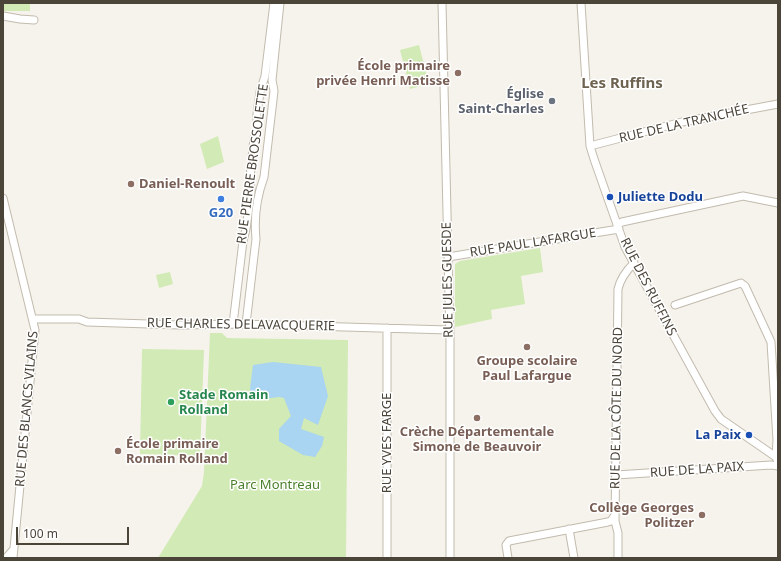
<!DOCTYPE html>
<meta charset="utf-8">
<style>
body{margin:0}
#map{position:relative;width:781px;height:561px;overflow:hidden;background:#f6f3ec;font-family:"Noto Sans",sans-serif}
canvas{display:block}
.frame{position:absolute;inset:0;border:4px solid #4b4439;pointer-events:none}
.scale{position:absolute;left:16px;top:527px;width:113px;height:18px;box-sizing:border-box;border:2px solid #4b4439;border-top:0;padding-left:5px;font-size:12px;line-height:14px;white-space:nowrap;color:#4b4439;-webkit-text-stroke:3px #fff;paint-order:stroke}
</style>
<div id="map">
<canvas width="781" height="561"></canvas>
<div class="frame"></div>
<div class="scale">100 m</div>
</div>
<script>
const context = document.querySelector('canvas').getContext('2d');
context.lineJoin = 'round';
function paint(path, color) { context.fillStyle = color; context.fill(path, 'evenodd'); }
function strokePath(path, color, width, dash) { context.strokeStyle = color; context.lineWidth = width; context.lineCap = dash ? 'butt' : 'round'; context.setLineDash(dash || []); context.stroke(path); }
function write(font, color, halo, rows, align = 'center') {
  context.font = font + ' "Noto Sans",sans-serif'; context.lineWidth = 3; context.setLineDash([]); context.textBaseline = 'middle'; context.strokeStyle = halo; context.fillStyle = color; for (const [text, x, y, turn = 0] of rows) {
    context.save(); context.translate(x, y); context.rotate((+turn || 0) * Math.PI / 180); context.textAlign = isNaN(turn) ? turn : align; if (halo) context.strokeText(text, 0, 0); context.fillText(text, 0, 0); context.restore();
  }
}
paint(new Path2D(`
 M 3,3 L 30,3 L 30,11 L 3,11 Z
 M 419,45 L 429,84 L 410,89 L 400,50 Z
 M 218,136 L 224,162 L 207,169 L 200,144 Z
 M 540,248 L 543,272 L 521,276 L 525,304 L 491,310 L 492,319 L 455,327 L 455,264 L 460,261 Z
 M 170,272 L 173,284 L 159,288 L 156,275 Z
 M 210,333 L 222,333 L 227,338 L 348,340 L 346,558 L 158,558 L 202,486 L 204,472 Z
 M 142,349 L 204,350 L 200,456 L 140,454 Z`), '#d2eab5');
paint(new Path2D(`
 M 273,362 L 321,367 L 328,396 L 318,425 L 304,418 L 301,429 L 324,437 L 322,446 L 315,457 L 303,455 L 279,441 L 279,429 L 291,416 L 284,398 L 279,397 L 263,399 L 252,397 L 250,389 L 253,365 Z`), '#a9d4f2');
const street = new Path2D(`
 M 442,3 L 450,338 L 450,558
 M 581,3 L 590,146 L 594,159 L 625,247 L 715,411 L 721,419 L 776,457 L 778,462
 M 3,16 L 20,19 L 34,20
 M 590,146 L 682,122 L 778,104
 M 3,198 L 35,330 L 13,558
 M 617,225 L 622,222 L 743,196 L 778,203
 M 448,257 L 619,229
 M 675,305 L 741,283 L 745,286 L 771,342 L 777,440 L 776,457
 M 33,319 L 79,319 L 87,322 L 180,325 L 240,324 L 449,330
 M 233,324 L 243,241 L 246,229 L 251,192 L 250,178 L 254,138 L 257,132 L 257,114 L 260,92 L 265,76 L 274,3
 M 246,324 L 256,239 C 254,219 257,196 264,177 L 274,91 L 272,80 L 280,3
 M 387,328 L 387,558
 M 616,475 L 771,465 L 778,466
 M 569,529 L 574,558
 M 6,558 L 13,550
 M 508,558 L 506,545 L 509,541 L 608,522 L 611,521 L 615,515
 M 618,558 L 618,533 L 615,521 L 618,289 C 620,280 627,270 634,263`);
strokePath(street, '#c2bbae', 9);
strokePath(street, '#fff', 7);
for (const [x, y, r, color] of [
 [458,73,4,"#8d6e63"],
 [552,101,4,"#6b7280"],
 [131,184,4,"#8d6e63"],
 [610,197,4,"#1a4fb4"],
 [221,199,4,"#3f7fe0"],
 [527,347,4,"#8d6e63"],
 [171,402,4,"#2e9e5b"],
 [477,418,4,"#8d6e63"],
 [749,435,4,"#1a4fb4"],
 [118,451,4,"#8d6e63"],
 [702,515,4,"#8d6e63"]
]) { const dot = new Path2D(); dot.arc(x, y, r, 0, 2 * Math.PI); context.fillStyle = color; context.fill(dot); strokePath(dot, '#fff', 1.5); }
write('bold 13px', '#785e54', '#fff', [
 ["École primaire",450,66],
 ["privée Henri Matisse",450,81],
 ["Daniel-Renoult",139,184,"left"],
 ["Groupe scolaire",527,361,"center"],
 ["Paul Lafargue",527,376,"center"],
 ["Crèche Départementale",477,432,"center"],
 ["Simone de Beauvoir",477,447,"center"],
 ["École primaire",126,444,"left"],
 ["Romain Rolland",126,459,"left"],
 ["Collège Georges",694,508],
 ["Politzer",694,523]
], 'right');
write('bold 13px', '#5b616d', '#fff', [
 ["Église",544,94],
 ["Saint-Charles",544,109]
], 'right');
write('13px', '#4b4439', '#fff', [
 ["RUE DE LA TRANCHÉE",684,124,-13],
 ["RUE PIERRE BROSSOLETTE",253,164,-82],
 ["RUE PAUL LAFARGUE",533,243,-9],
 ["RUE JULES GUESDE",448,280,-91],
 ["RUE DES RUFFINS",648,287,63],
 ["RUE CHARLES DELAVACQUERIE",241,325,1],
 ["RUE DE LA CÔTE DU NORD",617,408,-89],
 ["RUE DES BLANCS VILAINS",27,409,-85],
 ["RUE YVES FARGE",387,443,-90],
 ["RUE DE LA PAIX",697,470,-4]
]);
write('bold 13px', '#164399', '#fff', [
 ["Juliette Dodu",618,197],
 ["La Paix",741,435,"right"]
], 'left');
write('bold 13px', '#366cbe', '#fff', [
 ["G20",221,213]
]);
write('bold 13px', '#27864d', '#fff', [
 ["Stade Romain",179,395],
 ["Rolland",179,410]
], 'left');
write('13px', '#4a7f2a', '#fff', [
 ["Parc Montreau",275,485]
]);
write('bold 15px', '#6e6250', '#fff', [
 ["Les Ruffins",622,84]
]);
</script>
